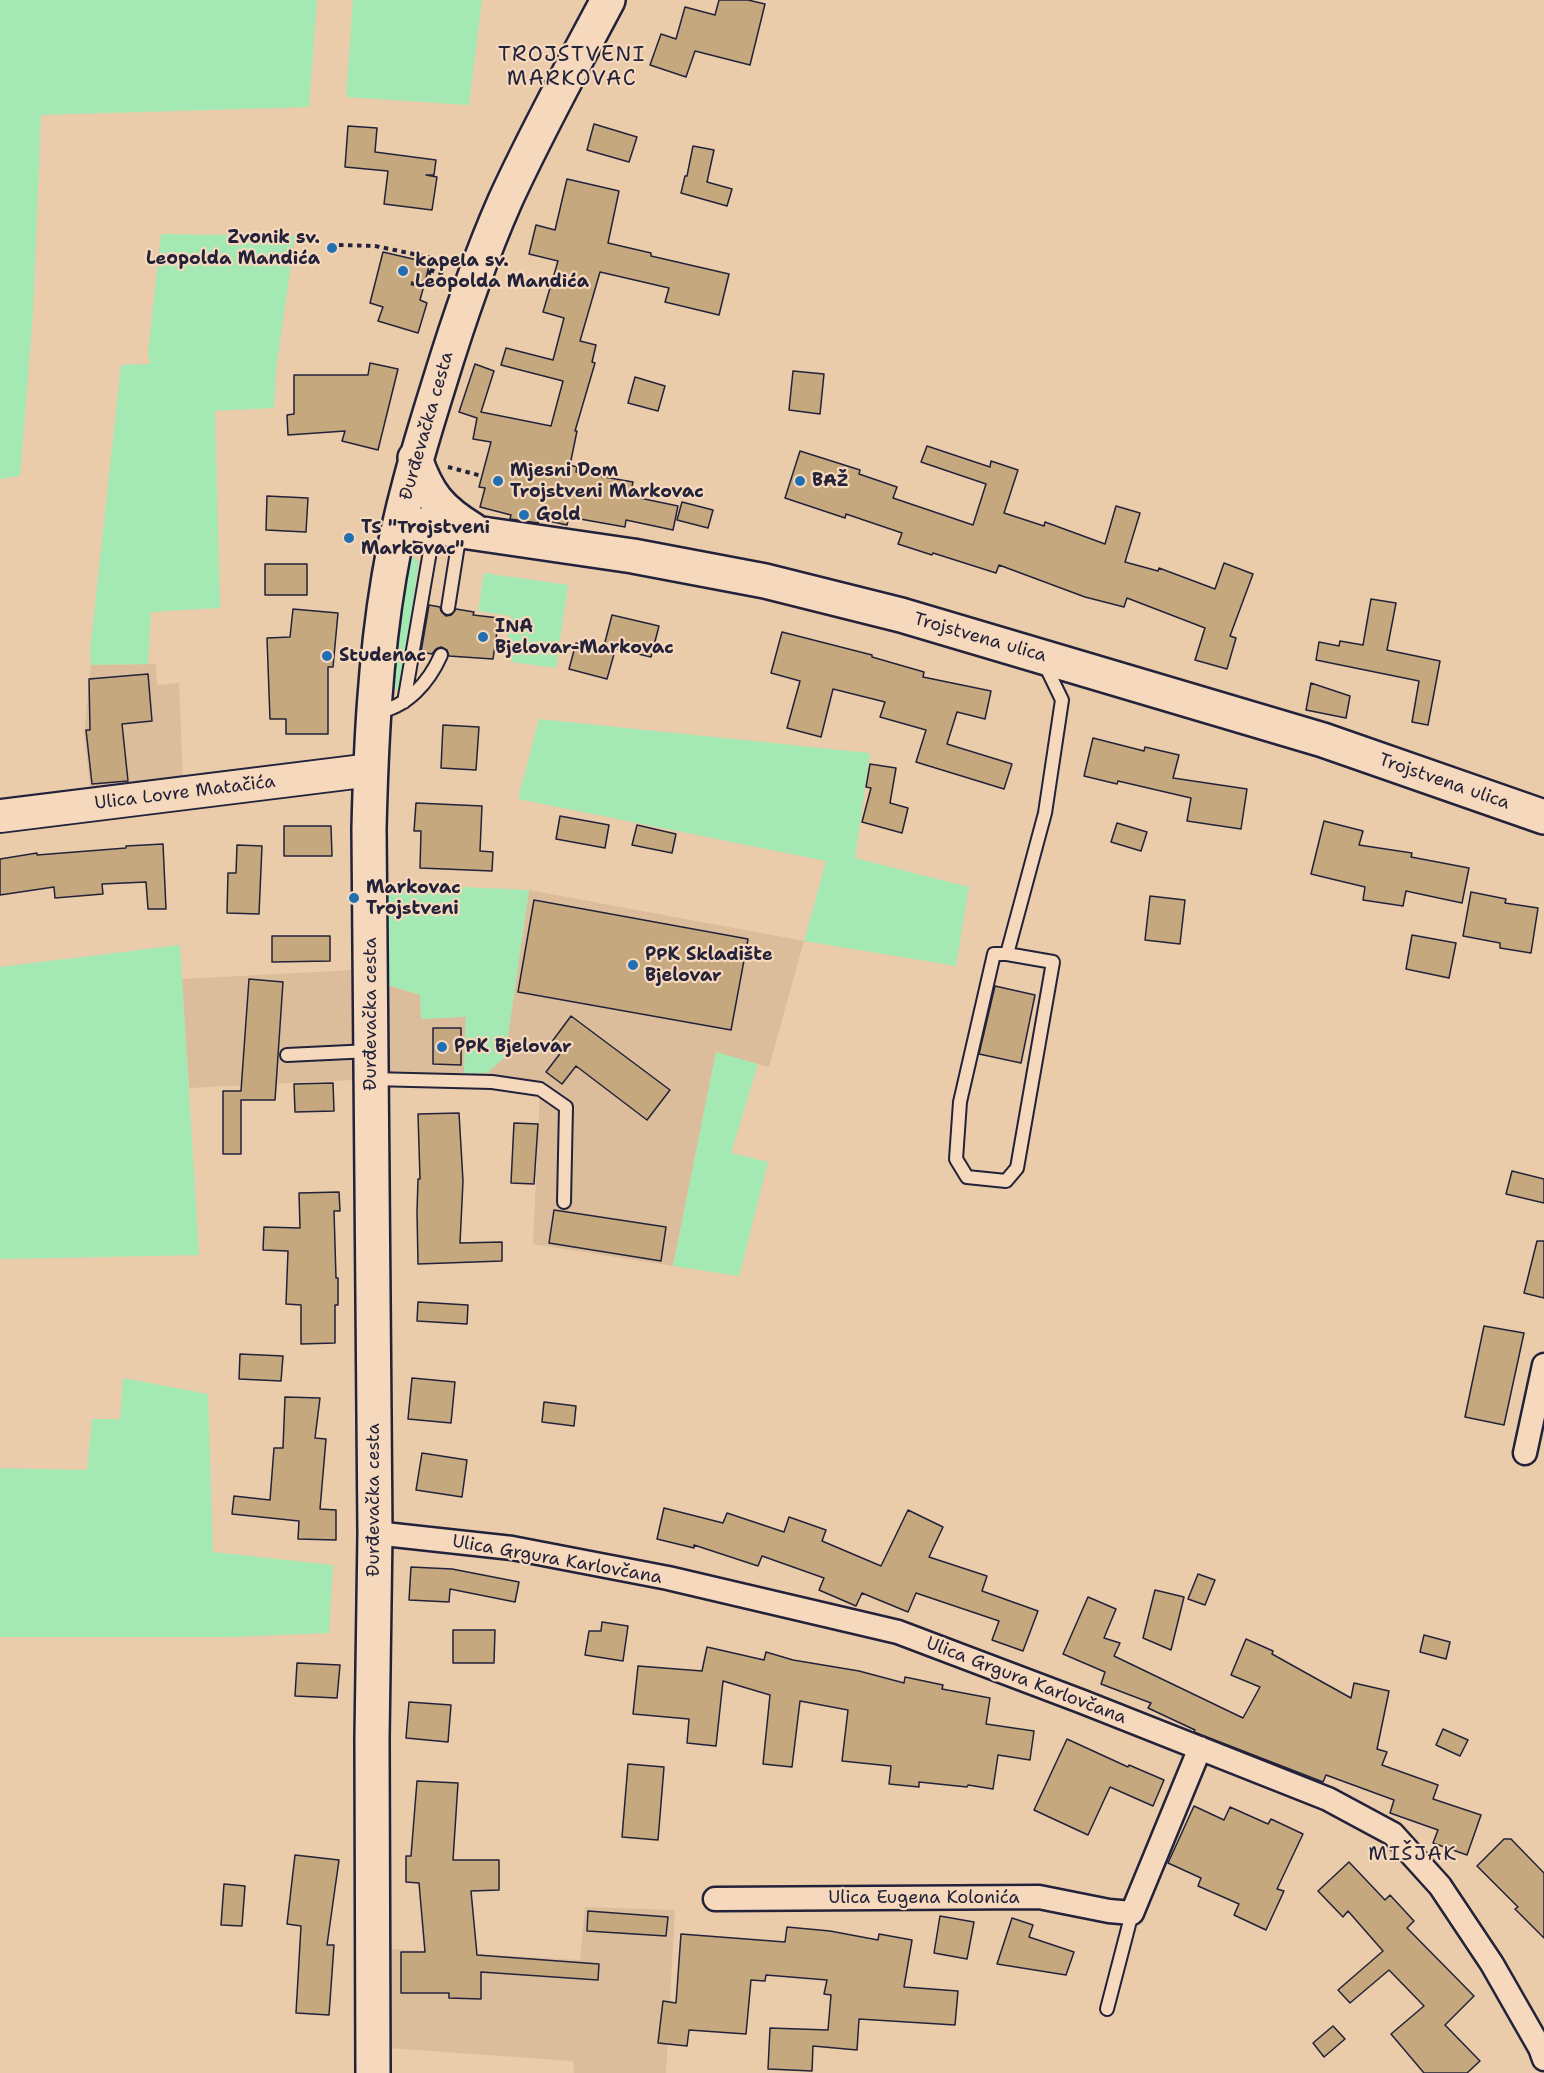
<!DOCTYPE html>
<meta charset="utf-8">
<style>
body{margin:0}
canvas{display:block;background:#eacbaa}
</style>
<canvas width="1544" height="2073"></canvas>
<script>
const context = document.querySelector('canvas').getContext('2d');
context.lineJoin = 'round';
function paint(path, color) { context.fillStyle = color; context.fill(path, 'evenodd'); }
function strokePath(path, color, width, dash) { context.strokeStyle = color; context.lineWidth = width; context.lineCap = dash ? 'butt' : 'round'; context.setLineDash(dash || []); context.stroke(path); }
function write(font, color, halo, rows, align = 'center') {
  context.font = font + ' "Shantell Sans",sans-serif'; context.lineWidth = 4.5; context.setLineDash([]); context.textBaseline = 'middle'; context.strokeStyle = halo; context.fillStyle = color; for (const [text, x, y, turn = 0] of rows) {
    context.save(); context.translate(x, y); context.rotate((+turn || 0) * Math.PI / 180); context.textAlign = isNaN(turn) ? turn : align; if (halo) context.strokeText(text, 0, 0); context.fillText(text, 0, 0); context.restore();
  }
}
paint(new Path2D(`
 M 156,664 L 157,685 L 179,683 L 183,781 L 91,794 L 84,734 L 91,665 Z
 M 529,890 L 804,941 L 769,1067 L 716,1053 L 673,1266 L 533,1244 L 540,1089 L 371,1079 L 371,986 L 391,986 L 420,995 L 421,1019 L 466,1016 L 464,1073 L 505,1057 Z
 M 353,970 L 354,1080 L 189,1088 L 182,979 Z
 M 585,1907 L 675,1910 L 666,2073 L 574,2073 L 573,2061 L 373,2047 L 373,1948 L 580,1960 Z`), '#dbbd9b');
paint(new Path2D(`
 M 0,0 L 317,0 L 309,107 L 41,115 L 33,314 L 20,476 L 0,479 Z
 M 353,0 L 482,0 L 469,105 L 346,97 Z
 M 161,234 L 295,236 L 276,370 L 274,408 L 215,411 L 220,608 L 151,612 L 148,664 L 91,665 L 90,651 L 121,365 L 150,364 L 148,353 Z
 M 414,557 L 419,562 L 400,688 L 394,690 L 391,686 L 410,560 Z
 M 484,573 L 568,585 L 556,668 L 511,662 L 514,642 L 507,641 L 511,616 L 478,611 Z
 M 539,719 L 870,753 L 855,858 L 969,887 L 956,966 L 804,941 L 826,861 L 518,799 Z
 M 397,884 L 529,890 L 505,1057 L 487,1073 L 464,1073 L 466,1017 L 421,1019 L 420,995 L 391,986 L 371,986 L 369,886 Z
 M 180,945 L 199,1255 L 0,1259 L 0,967 Z
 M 716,1052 L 758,1064 L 731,1153 L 768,1162 L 739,1276 L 673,1266 Z
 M 123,1378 L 208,1394 L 213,1552 L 333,1565 L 329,1633 L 232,1637 L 0,1637 L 0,1468 L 87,1470 L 92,1419 L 120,1419 Z`), '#a4e9b4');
const building = new Path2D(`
 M 719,0 L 748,0 L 765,4 L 750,65 L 695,51 L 686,77 L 650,65 L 661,34 L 676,39 L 685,7 L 715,15 Z
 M 594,124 L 637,137 L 629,162 L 587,150 Z
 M 348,126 L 377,128 L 375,152 L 436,160 L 434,175 L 426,175 L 437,177 L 432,210 L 384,204 L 388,171 L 345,167 Z
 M 693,146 L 714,150 L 707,182 L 732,189 L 727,206 L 681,193 L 685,176 L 687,176 Z
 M 567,179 L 619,191 L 608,243 L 651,253 L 651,256 L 729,274 L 719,315 L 665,302 L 669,288 L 600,272 L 580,341 L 596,345 L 592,362 L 595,363 L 575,431 L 577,431 L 570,465 L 577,467 L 576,472 L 633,482 L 630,496 L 678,506 L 673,530 L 626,520 L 625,527 L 569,517 L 567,525 L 539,519 L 538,523 L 510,519 L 511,515 L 480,507 L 485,488 L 479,487 L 491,442 L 473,439 L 477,418 L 459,412 L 475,364 L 494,371 L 481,412 L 551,426 L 563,381 L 501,365 L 506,348 L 553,360 L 564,318 L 543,312 L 558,261 L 529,254 L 536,225 L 555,230 Z
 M 383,252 L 430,263 L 420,300 L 427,303 L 418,333 L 378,321 L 383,307 L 370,303 Z
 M 370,363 L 398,369 L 378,450 L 342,441 L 345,431 L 288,435 L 287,415 L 294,414 L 294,375 L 368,375 Z
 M 793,371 L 824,374 L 820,414 L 789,410 Z
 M 635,377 L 665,386 L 658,411 L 628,403 Z
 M 927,446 L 990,467 L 991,461 L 1018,470 L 1004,513 L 1044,526 L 1045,522 L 1105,544 L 1116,506 L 1140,513 L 1125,562 L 1158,571 L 1159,568 L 1215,589 L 1224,563 L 1253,574 L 1230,636 L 1236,638 L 1227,669 L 1195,660 L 1205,628 L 1127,598 L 1124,607 L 1085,597 L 999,565 L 996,573 L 933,553 L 932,555 L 898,544 L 902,533 L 846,514 L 845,518 L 785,498 L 800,451 L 860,470 L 859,474 L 897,487 L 893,498 L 973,525 L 986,484 L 921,462 Z
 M 267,496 L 308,498 L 306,532 L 266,530 Z
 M 682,502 L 713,510 L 708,528 L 677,520 Z
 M 265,564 L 307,564 L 307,595 L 265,595 Z
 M 1371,599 L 1396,603 L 1387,650 L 1440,661 L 1428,725 L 1412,722 L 1419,681 L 1316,660 L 1319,642 L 1339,646 L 1340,641 L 1363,645 Z
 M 429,605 L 440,607 L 441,611 L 446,616 L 451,615 L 456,609 L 474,612 L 473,615 L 499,618 L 493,659 L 449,656 L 447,650 L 441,647 L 436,649 L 432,654 L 421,652 Z
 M 293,609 L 338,613 L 333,667 L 328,667 L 328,734 L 286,734 L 286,719 L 270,719 L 267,638 L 290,637 Z
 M 612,615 L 659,626 L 651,657 L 604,646 Z
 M 782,632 L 872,655 L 872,657 L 924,672 L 923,677 L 991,691 L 985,719 L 957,712 L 947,744 L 1012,764 L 1004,789 L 916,762 L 926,730 L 880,717 L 885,702 L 833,689 L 821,737 L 787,728 L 800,681 L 771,673 Z
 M 576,643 L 614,654 L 607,679 L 569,669 Z
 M 148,674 L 152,721 L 122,724 L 128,781 L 92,784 L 86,730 L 90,730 L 89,679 Z
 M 1311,683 L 1350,696 L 1346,718 L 1306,710 Z
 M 443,725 L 479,727 L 476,770 L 441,768 Z
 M 1093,738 L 1144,751 L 1145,747 L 1179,755 L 1173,778 L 1247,789 L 1241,829 L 1187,821 L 1191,798 L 1118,781 L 1117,784 L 1084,776 Z
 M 870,764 L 896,768 L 890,803 L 908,808 L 902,833 L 862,822 L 871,788 L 866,787 Z
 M 416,803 L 482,806 L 480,851 L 493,852 L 492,871 L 420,868 L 421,831 L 414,831 Z
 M 560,816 L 609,825 L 605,848 L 556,839 Z
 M 1324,821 L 1363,831 L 1359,845 L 1412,853 L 1411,857 L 1469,868 L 1462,903 L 1406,891 L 1403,906 L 1363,900 L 1365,887 L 1311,874 Z
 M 1117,823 L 1147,832 L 1141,851 L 1111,842 Z
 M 637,825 L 676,834 L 672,853 L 632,845 Z
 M 284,826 L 331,826 L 332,856 L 284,856 Z
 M 163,844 L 166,909 L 148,909 L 146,882 L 102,884 L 103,894 L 55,898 L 54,887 L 0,895 L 0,859 L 37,853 L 37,855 L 126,848 L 126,846 Z
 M 237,845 L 262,846 L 259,914 L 227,913 L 228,873 L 236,873 Z
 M 1471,892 L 1506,899 L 1505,903 L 1538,908 L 1531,953 L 1500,948 L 1500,943 L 1463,936 Z
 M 1150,896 L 1185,900 L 1180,944 L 1145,940 Z
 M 534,900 L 748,939 L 731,1030 L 518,992 Z
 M 1412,935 L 1456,943 L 1449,978 L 1406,969 Z
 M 272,936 L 330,936 L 330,961 L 272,962 Z
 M 249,979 L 283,982 L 275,1100 L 241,1100 L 241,1154 L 223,1154 L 223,1091 L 241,1091 Z
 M 995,986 L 1035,995 L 1021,1063 L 979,1054 Z
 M 571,1016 L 670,1090 L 647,1120 L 576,1066 L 562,1084 L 546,1072 L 562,1051 L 551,1043 Z
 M 433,1028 L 461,1028 L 461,1065 L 433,1064 Z
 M 333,1083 L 334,1111 L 295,1112 L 294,1084 Z
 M 459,1113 L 463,1181 L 460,1243 L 502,1242 L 502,1261 L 418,1264 L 417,1212 L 418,1179 L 420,1179 L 418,1114 Z
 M 514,1123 L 538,1124 L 534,1184 L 511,1183 Z
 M 1512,1171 L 1544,1179 L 1544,1203 L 1506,1194 Z
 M 339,1192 L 340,1211 L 334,1211 L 336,1278 L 338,1278 L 338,1305 L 335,1305 L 335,1343 L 301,1344 L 301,1305 L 286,1304 L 288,1251 L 263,1250 L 264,1227 L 300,1228 L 299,1193 Z
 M 554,1210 L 666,1227 L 661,1261 L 549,1243 Z
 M 1537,1241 L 1544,1241 L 1544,1298 L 1524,1293 Z
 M 418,1302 L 468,1305 L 467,1324 L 417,1321 Z
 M 1484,1326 L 1524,1333 L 1504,1425 L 1465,1417 Z
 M 240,1354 L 283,1356 L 281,1381 L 239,1379 Z
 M 412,1378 L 455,1382 L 451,1423 L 408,1419 Z
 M 285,1397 L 320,1398 L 315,1438 L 326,1439 L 320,1509 L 336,1510 L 336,1540 L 298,1539 L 299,1521 L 232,1514 L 234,1496 L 270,1500 L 274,1448 L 283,1448 Z
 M 544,1402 L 576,1406 L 574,1426 L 542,1422 Z
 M 422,1453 L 467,1460 L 462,1497 L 416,1490 Z
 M 664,1508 L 723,1523 L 727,1513 L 784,1532 L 789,1517 L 826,1530 L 822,1541 L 881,1566 L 908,1510 L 943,1527 L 929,1557 L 987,1576 L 982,1591 L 1038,1611 L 1023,1651 L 992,1640 L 999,1621 L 916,1593 L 908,1612 L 862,1593 L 856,1606 L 819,1590 L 824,1578 L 762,1556 L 758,1566 L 694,1545 L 694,1548 L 657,1539 Z
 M 411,1567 L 452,1569 L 519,1582 L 515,1602 L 450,1589 L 449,1602 L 409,1600 Z
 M 1198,1574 L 1215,1580 L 1205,1605 L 1188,1599 Z
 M 1155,1590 L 1184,1597 L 1171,1650 L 1143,1638 Z
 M 1088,1597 L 1116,1609 L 1104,1638 L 1120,1643 L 1114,1656 L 1243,1718 L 1260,1687 L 1231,1675 L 1246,1639 L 1273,1651 L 1272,1654 L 1351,1698 L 1354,1683 L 1389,1691 L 1377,1749 L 1387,1752 L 1382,1765 L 1438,1785 L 1433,1799 L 1481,1815 L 1467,1855 L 1433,1843 L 1438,1830 L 1390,1813 L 1394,1800 L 1326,1775 L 1323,1782 L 1194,1732 L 1195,1730 L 1148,1708 L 1151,1703 L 1101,1684 L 1105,1672 L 1063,1654 Z
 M 602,1622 L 628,1626 L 623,1661 L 585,1655 L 589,1631 L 601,1631 Z
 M 453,1630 L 495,1630 L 494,1663 L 453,1663 Z
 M 1424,1635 L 1450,1642 L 1446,1659 L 1420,1652 Z
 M 707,1647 L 764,1660 L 766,1652 L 793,1660 L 859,1671 L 904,1683 L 905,1677 L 943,1685 L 942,1689 L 990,1698 L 986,1724 L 1034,1731 L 1030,1760 L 998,1755 L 993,1789 L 968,1785 L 967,1787 L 919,1782 L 919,1787 L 889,1784 L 891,1766 L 842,1761 L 848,1710 L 800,1701 L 792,1767 L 763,1764 L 770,1695 L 723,1681 L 716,1746 L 687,1743 L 689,1719 L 633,1714 L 638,1666 L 702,1671 Z
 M 297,1663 L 340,1665 L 337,1698 L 295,1696 Z
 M 409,1702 L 451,1705 L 448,1742 L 406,1738 Z
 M 1443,1729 L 1468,1740 L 1460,1756 L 1436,1745 Z
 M 1067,1739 L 1128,1767 L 1129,1765 L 1164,1780 L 1153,1806 L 1110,1787 L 1088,1835 L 1034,1810 Z
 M 628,1764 L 664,1767 L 658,1840 L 622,1837 Z
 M 417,1781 L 458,1783 L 453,1860 L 499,1860 L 499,1890 L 471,1891 L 477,1955 L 599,1964 L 598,1980 L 481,1972 L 481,1999 L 449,1998 L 449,1993 L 401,1993 L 401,1952 L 425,1952 L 419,1883 L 406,1882 L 406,1856 L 411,1856 Z
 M 1194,1806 L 1224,1820 L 1230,1807 L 1268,1824 L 1271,1819 L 1303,1834 L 1277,1889 L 1284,1891 L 1266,1930 L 1234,1915 L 1239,1904 L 1198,1886 L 1201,1878 L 1168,1863 Z
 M 1504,1839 L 1511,1839 L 1544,1873 L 1544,1938 L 1515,1909 L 1518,1907 L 1477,1866 Z
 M 295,1855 L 339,1860 L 327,1945 L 334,1945 L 329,2015 L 296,2013 L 301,1926 L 287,1924 Z
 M 1349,1862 L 1385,1900 L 1390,1895 L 1414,1921 L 1407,1928 L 1474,1996 L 1445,2025 L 1480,2061 L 1467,2073 L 1424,2073 L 1391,2034 L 1424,2006 L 1389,1970 L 1350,2003 L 1338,1990 L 1383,1951 L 1348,1911 L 1343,1917 L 1318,1891 Z
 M 224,1884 L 245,1886 L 242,1926 L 221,1925 Z
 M 588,1911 L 668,1917 L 666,1936 L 587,1931 Z
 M 940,1916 L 974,1922 L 967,1959 L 934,1953 Z
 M 1012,1918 L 1033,1925 L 1029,1937 L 1074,1952 L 1066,1975 L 997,1964 Z
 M 787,1927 L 830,1931 L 878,1940 L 879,1934 L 912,1940 L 904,1987 L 958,1991 L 955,2025 L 859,2019 L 857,2050 L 813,2046 L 812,2071 L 768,2069 L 770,2028 L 828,2030 L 831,1995 L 824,1994 L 827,1980 L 766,1975 L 765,1981 L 751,1980 L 746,2034 L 689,2030 L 687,2046 L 658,2043 L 663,2001 L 676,2003 L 681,1934 L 785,1942 Z
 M 1333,2026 L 1345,2039 L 1324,2057 L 1313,2043 Z`);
paint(building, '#c6a87e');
strokePath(building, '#22223b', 1.5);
const service = new Path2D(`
 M 448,608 L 460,532
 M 404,702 L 434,528
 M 376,712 C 407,708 429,682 441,655
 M 1007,954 L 994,954 L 960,1102 L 956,1159 L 967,1177 L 1006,1181 L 1017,1168 L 1053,962 L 1007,954 L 1045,813 L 1062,700 L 1044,663
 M 287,1055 L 370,1051
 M 372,1079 L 492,1082 L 540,1089 L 566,1107 L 564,1202
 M 1107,2009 L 1132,1913`);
const minor = new Path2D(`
 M 1525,1453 L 1544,1365
 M 375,1533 L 512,1548 L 668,1578 L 898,1632 L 1083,1702 L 1328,1799 L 1393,1834 L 1440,1886 L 1492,1964 L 1540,2048 L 1544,2059
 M 715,1899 L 1039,1897 L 1109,1911 L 1132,1913 L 1200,1748`);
const secondary = new Path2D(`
 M 0,816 L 371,770`);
const primary = new Path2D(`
 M 415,458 C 427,494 440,510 473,530
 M 400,522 L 633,556 L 765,581 L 901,615 L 1323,740 L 1544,817
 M 373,2073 L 372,1738 L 375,1533 L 369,829 C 371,745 375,660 389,577 C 400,511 419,448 439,384 C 458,322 479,260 505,201 C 536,133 573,66 608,0`);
strokePath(service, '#22223b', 16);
strokePath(minor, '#22223b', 27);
strokePath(secondary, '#22223b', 36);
strokePath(primary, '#22223b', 38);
strokePath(new Path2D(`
 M 339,245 L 375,246 L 433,258 L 426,286 L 410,283
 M 430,270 L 447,275
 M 448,467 L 482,476`), '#22223b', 4, [4.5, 4.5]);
strokePath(service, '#f6d8bc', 12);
strokePath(minor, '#f6d8bc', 22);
strokePath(secondary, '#f6d8bc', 32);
strokePath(primary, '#f6d8bc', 33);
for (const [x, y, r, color] of [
 [332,248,6,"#1f6fb2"],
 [403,271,6,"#1f6fb2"],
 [498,481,6,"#1f6fb2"],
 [800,481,6,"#1f6fb2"],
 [524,515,6,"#1f6fb2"],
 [349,538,6,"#1f6fb2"],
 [483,637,6,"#1f6fb2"],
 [327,656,6,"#1f6fb2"],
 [354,898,6,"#1f6fb2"],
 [633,965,6,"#1f6fb2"],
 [442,1047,6,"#1f6fb2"]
]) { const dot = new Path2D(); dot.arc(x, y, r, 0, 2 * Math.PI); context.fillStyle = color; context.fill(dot); strokePath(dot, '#f6d8bc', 2); }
write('bold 18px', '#22223b', '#f6d8bc', [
 ["Zvonik sv.",320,238,"right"],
 ["Leopolda Mandića",320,259,"right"],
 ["kapela sv.",415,261],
 ["Leopolda Mandića",415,282],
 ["Mjesni Dom",510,471],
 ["Trojstveni Markovac",510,492],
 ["BAŽ",812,481],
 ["Gold",536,515],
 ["TS \"Trojstveni",361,528],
 ["Markovac\"",361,549],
 ["INA",495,627],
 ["Bjelovar-Markovac",495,648],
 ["Studenac",339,656],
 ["Markovac",366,888],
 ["Trojstveni",366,909],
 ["PPK Skladište",645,955],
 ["Bjelovar",645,976],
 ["PPK Bjelovar",454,1047]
], 'left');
write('18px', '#22223b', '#f6d8bc', [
 ["Đurđevačka cesta",427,426,-74],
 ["Trojstvena ulica",980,638,16],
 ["Trojstvena ulica",1444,782,19],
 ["Ulica Lovre Matačića",185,793,-7],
 ["Đurđevačka cesta",371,1014,-90],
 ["Đurđevačka cesta",374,1500,-90],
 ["Ulica Grgura Karlovčana",557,1560,10],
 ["Ulica Grgura Karlovčana",1026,1681,21],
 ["Ulica Eugena Kolonića",924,1898]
]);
context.letterSpacing = '1.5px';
write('20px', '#22223b', '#f6d8bc', [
 ["MIŠJAK",1413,1855]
]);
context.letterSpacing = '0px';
context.letterSpacing = '1.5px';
write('21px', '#22223b', '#f6d8bc', [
 ["TROJSTVENI",572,56],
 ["MARKOVAC",572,80]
]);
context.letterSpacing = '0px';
</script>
